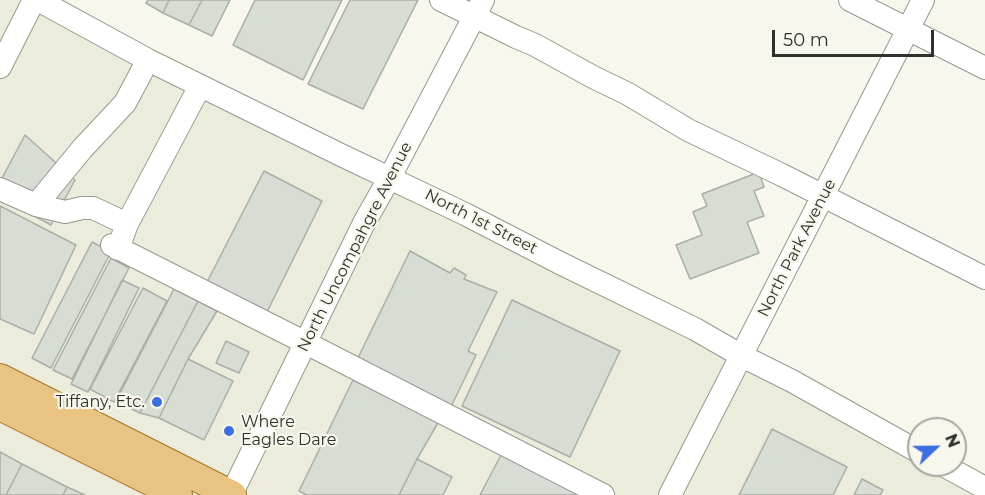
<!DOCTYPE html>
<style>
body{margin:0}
#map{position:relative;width:985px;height:495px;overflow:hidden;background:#f7f7ee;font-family:Montserrat,sans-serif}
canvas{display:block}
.north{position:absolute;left:907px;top:417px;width:60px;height:60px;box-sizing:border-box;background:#f7f7ee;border:2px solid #a7a7a0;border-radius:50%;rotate:68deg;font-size:16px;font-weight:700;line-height:24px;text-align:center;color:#30302c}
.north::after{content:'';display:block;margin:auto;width:21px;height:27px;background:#3b6ede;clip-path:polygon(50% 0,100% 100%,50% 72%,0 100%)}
.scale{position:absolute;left:772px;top:30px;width:162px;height:27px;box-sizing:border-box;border:3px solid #30302c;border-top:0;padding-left:8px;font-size:18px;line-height:21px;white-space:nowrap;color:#30302c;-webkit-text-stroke:4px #f7f7ee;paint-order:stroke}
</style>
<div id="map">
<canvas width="985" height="495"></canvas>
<div class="north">N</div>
<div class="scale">50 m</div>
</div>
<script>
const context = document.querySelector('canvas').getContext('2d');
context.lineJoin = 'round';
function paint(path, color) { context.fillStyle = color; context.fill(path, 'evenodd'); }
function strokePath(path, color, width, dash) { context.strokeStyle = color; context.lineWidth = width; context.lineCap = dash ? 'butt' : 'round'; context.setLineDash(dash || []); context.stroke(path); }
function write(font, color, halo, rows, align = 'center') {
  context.font = font + ' Montserrat,sans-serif'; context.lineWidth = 4.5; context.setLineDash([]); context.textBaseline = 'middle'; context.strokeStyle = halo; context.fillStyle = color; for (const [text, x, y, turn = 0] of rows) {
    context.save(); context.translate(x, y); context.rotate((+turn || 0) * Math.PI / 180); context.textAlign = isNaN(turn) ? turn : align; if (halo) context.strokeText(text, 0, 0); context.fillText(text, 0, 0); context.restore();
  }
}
paint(new Path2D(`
 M 0,0 L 18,0 L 919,452 L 919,465 L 944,465 L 985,495 L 0,495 Z`), '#ececdc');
const building = new Path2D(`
 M 148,0 L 169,0 L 163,13 L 146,3 Z
 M 169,0 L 202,0 L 189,25 L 163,13 Z
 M 202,0 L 230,0 L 212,36 L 189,25 Z
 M 255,0 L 342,0 L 303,80 L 233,45 Z
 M 350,0 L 418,0 L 363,109 L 308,84 Z
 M 25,135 L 75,180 L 51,225 L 0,198 L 0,182 Z
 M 264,171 L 322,201 L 267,312 L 206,284 Z
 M 759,172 L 764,187 L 754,191 L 764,216 L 747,222 L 759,253 L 690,279 L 676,245 L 702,235 L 693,212 L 707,206 L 702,194 Z
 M 0,206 L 76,245 L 34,334 L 0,319 Z
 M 92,242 L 111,252 L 51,368 L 32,358 Z
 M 410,251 L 450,273 L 454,268 L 466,275 L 464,279 L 497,292 L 468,351 L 476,355 L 449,411 L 355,364 Z
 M 111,258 L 129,268 L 72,379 L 53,370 Z
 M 122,280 L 139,288 L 88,392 L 71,384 Z
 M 143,288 L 167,301 L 114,402 L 90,389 Z
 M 174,289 L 198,301 L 140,413 L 116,401 Z
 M 512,300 L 620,351 L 570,457 L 462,406 Z
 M 198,301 L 217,311 L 188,359 L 159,418 L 140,413 Z
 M 226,341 L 249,352 L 239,373 L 216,363 Z
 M 188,359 L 233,381 L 204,440 L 159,418 Z
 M 353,380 L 439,421 L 417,459 L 399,495 L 307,495 L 299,491 Z
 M 772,429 L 847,467 L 833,495 L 739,495 Z
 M 0,452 L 22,464 L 6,495 L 0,495 Z
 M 502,453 L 583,495 L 480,495 Z
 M 417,459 L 452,477 L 443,495 L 399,495 Z
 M 22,464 L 67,487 L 63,495 L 6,495 Z
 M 862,479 L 883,490 L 880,495 L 854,495 Z
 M 67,487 L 85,495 L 63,495 Z`);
paint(building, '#d7ddd5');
strokePath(building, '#a9aea7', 1.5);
const minor = new Path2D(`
 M 38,0 L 148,60 L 341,155 L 465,214 L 560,263 L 695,329 L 742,356 L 792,381 L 919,452
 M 441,0 L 516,37 L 535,45 L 593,77 L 628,94 L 688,130 L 782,175 L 985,278
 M 850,0 L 985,68
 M 0,67 L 34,0
 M 0,189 L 36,205 L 82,149 L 125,103 L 148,60
 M 36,205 L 65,212 L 82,208 L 93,208 L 127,224
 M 112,245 L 306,343 L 603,495
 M 118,249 L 127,224 L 200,86
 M 943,465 L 985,488
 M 231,495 L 364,223 L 390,177 L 483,0
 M 670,495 L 923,0`);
const major = new Path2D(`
 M 0,378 L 232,495
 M 0,406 L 178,495`);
strokePath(minor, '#97978f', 24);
strokePath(major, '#a0762c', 30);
strokePath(minor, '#fff', 22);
strokePath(major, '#eac380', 28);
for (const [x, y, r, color] of [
 [157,402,6,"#3b6ede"],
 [229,431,6,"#3b6ede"]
]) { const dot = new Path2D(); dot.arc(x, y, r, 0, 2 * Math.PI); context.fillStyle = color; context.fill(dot); strokePath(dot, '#f7f7ee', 2); }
write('16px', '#30302c', '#f7f7ee', [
 ["North 1st Street",481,222,27],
 ["North Uncompahgre Avenue",355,247,-63],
 ["North Park Avenue",797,248,-63]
]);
write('16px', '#30302c', '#f7f7ee', [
 ["Tiffany, Etc.",145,402],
 ["Where",241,422,"left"],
 ["Eagles Dare",241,440,"left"]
], 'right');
</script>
